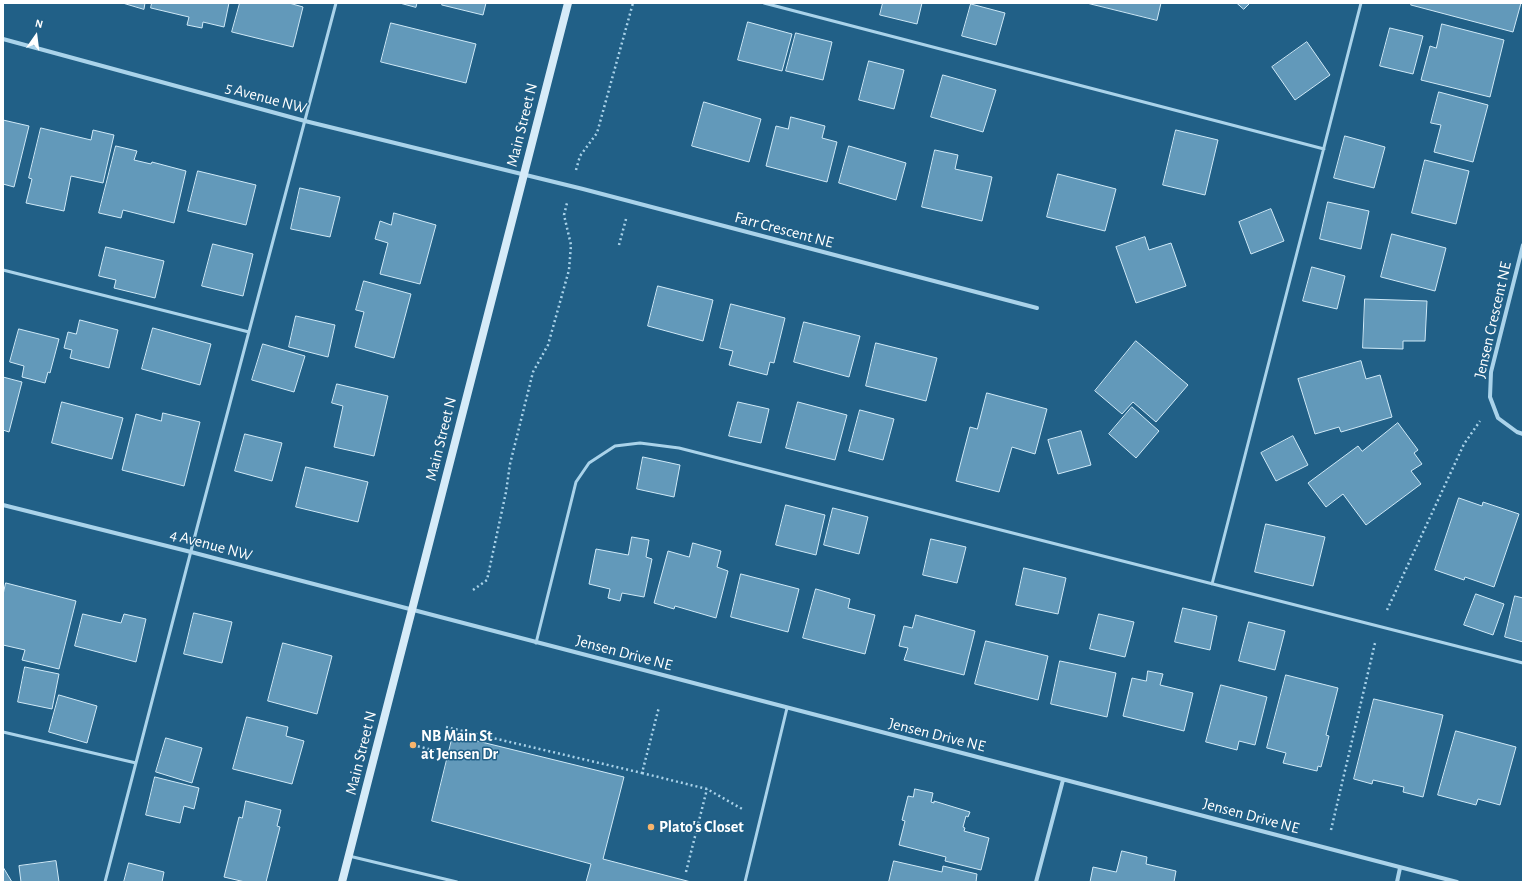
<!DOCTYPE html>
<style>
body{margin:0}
#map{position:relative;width:1526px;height:885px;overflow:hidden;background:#216087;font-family:"Alegreya Sans",sans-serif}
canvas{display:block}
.frame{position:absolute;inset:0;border:4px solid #fff;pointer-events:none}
.north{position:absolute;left:16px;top:16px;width:40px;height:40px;-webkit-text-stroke:3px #216087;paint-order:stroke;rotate:14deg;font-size:11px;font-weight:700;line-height:16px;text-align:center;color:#fff}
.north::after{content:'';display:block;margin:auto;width:14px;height:18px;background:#fff;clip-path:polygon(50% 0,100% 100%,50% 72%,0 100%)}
</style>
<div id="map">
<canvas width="1526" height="885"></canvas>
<div class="frame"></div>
<div class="north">N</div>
</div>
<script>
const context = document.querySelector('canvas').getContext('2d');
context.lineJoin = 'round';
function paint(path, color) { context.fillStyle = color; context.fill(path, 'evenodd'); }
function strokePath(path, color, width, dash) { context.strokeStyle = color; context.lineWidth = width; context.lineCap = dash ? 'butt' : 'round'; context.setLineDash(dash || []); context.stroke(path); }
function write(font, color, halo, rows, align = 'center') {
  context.font = font + ' "Alegreya Sans",sans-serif'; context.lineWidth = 3; context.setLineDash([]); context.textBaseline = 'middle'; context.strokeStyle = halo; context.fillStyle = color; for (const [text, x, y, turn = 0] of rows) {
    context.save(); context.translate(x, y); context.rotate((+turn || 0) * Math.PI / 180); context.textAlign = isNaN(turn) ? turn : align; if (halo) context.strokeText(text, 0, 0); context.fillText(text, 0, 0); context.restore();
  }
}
const building = new Path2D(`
 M 123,3 L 145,3 L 144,9 Z
 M 152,3 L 229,3 L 224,27 L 203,22 L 202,28 L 187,25 L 189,17 L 151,8 Z
 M 240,3 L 289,3 L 303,7 L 293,47 L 232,32 Z
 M 400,3 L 417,3 L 416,7 Z
 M 443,3 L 486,3 L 483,15 L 442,5 Z
 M 883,3 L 922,3 L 917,24 L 880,15 Z
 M 1087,3 L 1161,3 L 1157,20 Z
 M 1237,3 L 1250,3 L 1244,9 Z
 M 1412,3 L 1521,3 L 1513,32 L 1411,5 Z
 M 971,4 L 1005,13 L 996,45 L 962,36 Z
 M 748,22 L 792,34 L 782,71 L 738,60 Z
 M 391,23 L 476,44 L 466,83 L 381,62 Z
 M 1442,24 L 1504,40 L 1490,97 L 1421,80 L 1430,46 L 1436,48 Z
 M 1390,28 L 1423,36 L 1413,74 L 1380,66 Z
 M 796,33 L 832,42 L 823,80 L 786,71 Z
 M 1307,42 L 1330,75 L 1295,100 L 1272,67 Z
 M 869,61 L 904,70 L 894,109 L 859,100 Z
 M 943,75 L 996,90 L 983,132 L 931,117 Z
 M 1439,92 L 1488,105 L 1473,162 L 1434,152 L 1441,125 L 1431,123 Z
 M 704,102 L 761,119 L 749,162 L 692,146 Z
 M 791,117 L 825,126 L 822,138 L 837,142 L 827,182 L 766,166 L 776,126 L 788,129 Z
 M 3,120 L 29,126 L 14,187 L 3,184 Z
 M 41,128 L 91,140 L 93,130 L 114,135 L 103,183 L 71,176 L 64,211 L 26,203 L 32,179 L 29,178 Z
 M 1176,130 L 1218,140 L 1205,195 L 1163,185 Z
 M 1345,136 L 1385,147 L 1374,188 L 1334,178 Z
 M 116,146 L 137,151 L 134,160 L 151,164 L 152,162 L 186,171 L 174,223 L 123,210 L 121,218 L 99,213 Z
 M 849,146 L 906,163 L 896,200 L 839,183 Z
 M 935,150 L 958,155 L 955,169 L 992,177 L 982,221 L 922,207 Z
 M 1425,160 L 1469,171 L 1456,224 L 1412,213 Z
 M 198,171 L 256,185 L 246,225 L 188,211 Z
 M 1058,174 L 1116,189 L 1105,231 L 1047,217 Z
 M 300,188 L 340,197 L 330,237 L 291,229 Z
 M 1328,202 L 1369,211 L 1361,249 L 1320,239 Z
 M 1271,209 L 1284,241 L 1251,254 L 1239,222 Z
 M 394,213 L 436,225 L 420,284 L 380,274 L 388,243 L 375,239 L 380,221 L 391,225 Z
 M 1392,234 L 1446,248 L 1435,291 L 1381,277 Z
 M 1145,237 L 1149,250 L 1171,243 L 1186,286 L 1136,303 L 1116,247 Z
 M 213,244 L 253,254 L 243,296 L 202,286 Z
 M 106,247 L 164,261 L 155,298 L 114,288 L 116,280 L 99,276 Z
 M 1312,267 L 1345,276 L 1337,309 L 1303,301 Z
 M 364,281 L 411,294 L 394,358 L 355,347 L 364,312 L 356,310 Z
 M 658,286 L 713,300 L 703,341 L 648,326 Z
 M 1365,299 L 1427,301 L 1425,341 L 1403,341 L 1403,349 L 1363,348 Z
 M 731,304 L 785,318 L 774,363 L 770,362 L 767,375 L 729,365 L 733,351 L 720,348 Z
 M 296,316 L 335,325 L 328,357 L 289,347 Z
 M 80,320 L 118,330 L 109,368 L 70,358 L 72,350 L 64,348 L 68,332 L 76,334 Z
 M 804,322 L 860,336 L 849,377 L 794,362 Z
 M 153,328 L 211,344 L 200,385 L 142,369 Z
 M 19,329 L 59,339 L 50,373 L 48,372 L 45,383 L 22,377 L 24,366 L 10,362 Z
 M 1136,341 L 1188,385 L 1156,422 L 1133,402 L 1122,414 L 1095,391 Z
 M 876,343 L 937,358 L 926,401 L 866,386 Z
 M 263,344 L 305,356 L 294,392 L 252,380 Z
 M 1361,361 L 1366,379 L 1380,375 L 1392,417 L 1341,432 L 1339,427 L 1315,434 L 1298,379 Z
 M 3,377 L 22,382 L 9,432 L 3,430 Z
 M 337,384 L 388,396 L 374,456 L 334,447 L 343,406 L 332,403 Z
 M 987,393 L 1047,409 L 1035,454 L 1012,447 L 999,492 L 956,481 L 970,427 L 977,429 Z
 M 62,402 L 123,418 L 112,459 L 52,443 Z
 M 738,402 L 769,409 L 761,443 L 729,436 Z
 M 798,402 L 847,415 L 835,460 L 786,448 Z
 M 1132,407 L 1159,431 L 1136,458 L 1109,434 Z
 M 860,410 L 894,419 L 883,460 L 849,451 Z
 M 163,413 L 200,422 L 184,486 L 122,470 L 136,414 L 161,421 Z
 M 1398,423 L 1418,450 L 1414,453 L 1422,464 L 1411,471 L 1421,484 L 1366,525 L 1343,494 L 1326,507 L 1308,483 L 1358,446 L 1362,451 Z
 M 1081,431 L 1091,465 L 1058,474 L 1048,440 Z
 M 245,434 L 282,443 L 272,481 L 235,471 Z
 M 1293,436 L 1308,465 L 1276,481 L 1261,453 Z
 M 643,457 L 680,465 L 674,497 L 637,489 Z
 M 306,467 L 368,482 L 358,522 L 296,507 Z
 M 1459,498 L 1482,506 L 1483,502 L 1519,514 L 1494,587 L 1465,577 L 1464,580 L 1435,570 Z
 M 786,505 L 825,515 L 816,555 L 776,545 Z
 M 833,508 L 868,517 L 859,554 L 824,545 Z
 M 1266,524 L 1325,537 L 1313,586 L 1255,572 Z
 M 632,537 L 649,540 L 646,557 L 652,559 L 644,597 L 622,593 L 620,601 L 608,598 L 610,589 L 589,584 L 596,549 L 628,555 Z
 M 931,539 L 966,547 L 957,583 L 923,575 Z
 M 693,543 L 721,551 L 717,567 L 728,571 L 716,618 L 675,606 L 674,609 L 654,603 L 668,551 L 689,557 Z
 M 1024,568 L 1066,578 L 1058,614 L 1016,605 Z
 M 741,574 L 799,589 L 788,632 L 731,617 Z
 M 6,583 L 76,601 L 59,669 L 22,660 L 25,650 L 3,645 L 3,595 Z
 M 816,589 L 850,599 L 848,608 L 875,615 L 865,654 L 803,638 Z
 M 1476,594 L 1504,604 L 1493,635 L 1464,625 Z
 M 1515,596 L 1523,598 L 1523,642 L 1505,637 Z
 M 1183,608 L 1217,616 L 1210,650 L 1175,642 Z
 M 194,613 L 232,622 L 222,663 L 184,654 Z
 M 83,614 L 121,623 L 124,614 L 146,619 L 136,662 L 75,646 Z
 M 1099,614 L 1134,622 L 1125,657 L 1090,649 Z
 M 916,615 L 975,631 L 964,675 L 904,660 L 908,648 L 899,646 L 904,626 L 912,628 Z
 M 1249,622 L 1285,631 L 1275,670 L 1239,661 Z
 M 986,641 L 1048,656 L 1038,700 L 975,684 Z
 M 283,643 L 332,656 L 317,714 L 268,701 Z
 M 1060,661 L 1116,673 L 1107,717 L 1051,704 Z
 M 25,667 L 59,674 L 52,709 L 18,702 Z
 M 1148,671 L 1163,674 L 1160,685 L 1193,693 L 1184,731 L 1123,716 L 1132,678 L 1146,681 Z
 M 1286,675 L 1338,688 L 1326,735 L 1329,736 L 1321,767 L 1318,766 L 1317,771 L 1283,763 L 1286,753 L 1267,748 Z
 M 1221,685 L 1267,697 L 1255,745 L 1239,741 L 1237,750 L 1206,742 Z
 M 59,695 L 97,706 L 87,743 L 49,732 Z
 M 1374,699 L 1443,715 L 1423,797 L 1403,792 L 1404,787 L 1373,780 L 1372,784 L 1354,779 Z
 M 247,717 L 288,727 L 286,736 L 304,741 L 292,784 L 233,769 Z
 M 1456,731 L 1516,747 L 1500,805 L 1478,799 L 1476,805 L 1438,795 Z
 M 453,735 L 624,777 L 603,859 L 691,882 L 586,882 L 591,864 L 432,821 Z
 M 166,738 L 202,748 L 192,783 L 156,772 Z
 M 155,777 L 199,788 L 194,809 L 184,806 L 180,823 L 146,815 Z
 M 915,789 L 933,793 L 931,802 L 934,803 L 934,801 L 970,812 L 968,817 L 966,816 L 963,827 L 965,828 L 964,831 L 989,838 L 981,870 L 945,861 L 946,857 L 899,845 L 905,821 L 902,820 L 908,796 L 913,797 Z
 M 246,801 L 281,810 L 277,826 L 280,827 L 266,882 L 245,882 L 224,877 L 239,817 L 242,818 Z
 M 1122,851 L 1147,857 L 1146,864 L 1176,871 L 1174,882 L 1090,882 L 1093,867 L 1116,872 Z
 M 56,861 L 59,882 L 21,882 L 19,866 Z
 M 894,861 L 942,872 L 943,866 L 977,874 L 976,882 L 889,882 Z
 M 129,863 L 164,872 L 162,882 L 124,882 Z
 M 3,867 L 12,882 L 3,882 Z`);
paint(building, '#6299ba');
strokePath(building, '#cfe9f7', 1);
strokePath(new Path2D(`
 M 576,170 L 580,156 L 597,133 L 633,3
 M 619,245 L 626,219
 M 473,590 L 487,580 L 506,492 L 510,464 L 533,372 L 548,345 L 569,270 L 571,245 L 564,215 L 567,203
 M 1387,610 L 1464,444 L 1480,421
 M 446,727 L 642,773 L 659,707
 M 413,745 L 440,752
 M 642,773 L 707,789 L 744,810
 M 1331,830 L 1375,643
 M 686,872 L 707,789`), '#aad3ea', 2.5, [2, 3]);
strokePath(new Path2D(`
 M 764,3 L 1324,149
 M 3,270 L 249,332
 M 1212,584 L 1361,3
 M 536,643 L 576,482 L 589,463 L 615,446 L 640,443 L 679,448 L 1523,663
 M 3,732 L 136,763
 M 349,856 L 457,882
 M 105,882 L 198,524 L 336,3
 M 745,882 L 787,708`), '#aad3ea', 3);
strokePath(new Path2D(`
 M 3,39 L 305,121 L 583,189 L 1037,308
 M 1523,245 L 1491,372 L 1490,397 L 1498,418 L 1517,432 L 1523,434
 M 3,505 L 191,552 L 1457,882
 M 1036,882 L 1063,780
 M 1397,882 L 1400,868`), '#aad3ea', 4);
strokePath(new Path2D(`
 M 342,882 L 568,3`), '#d6ebf8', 8);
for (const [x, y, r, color] of [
 [413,745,4,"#f7b46c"],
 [651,827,4,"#f7b46c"]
]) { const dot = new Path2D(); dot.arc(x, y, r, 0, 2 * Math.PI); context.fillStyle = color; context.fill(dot); strokePath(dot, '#216087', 1.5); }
write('16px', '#fff', '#216087', [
 ["5 Avenue NW",266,98,15],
 ["Main Street N",522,125,-76],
 ["Farr Crescent NE",784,230,15],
 ["Jensen Crescent NE",1493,320,-77],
 ["Main Street N",441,439,-76],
 ["4 Avenue NW",211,545,15],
 ["Jensen Drive NE",624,653,15],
 ["Jensen Drive NE",937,735,14],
 ["Main Street N",361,753,-76],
 ["Jensen Drive NE",1251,816,15]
]);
write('bold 16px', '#fff', '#216087', [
 ["NB Main St",421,736],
 ["at Jensen Dr",421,754],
 ["Plato's Closet",659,827]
], 'left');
</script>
